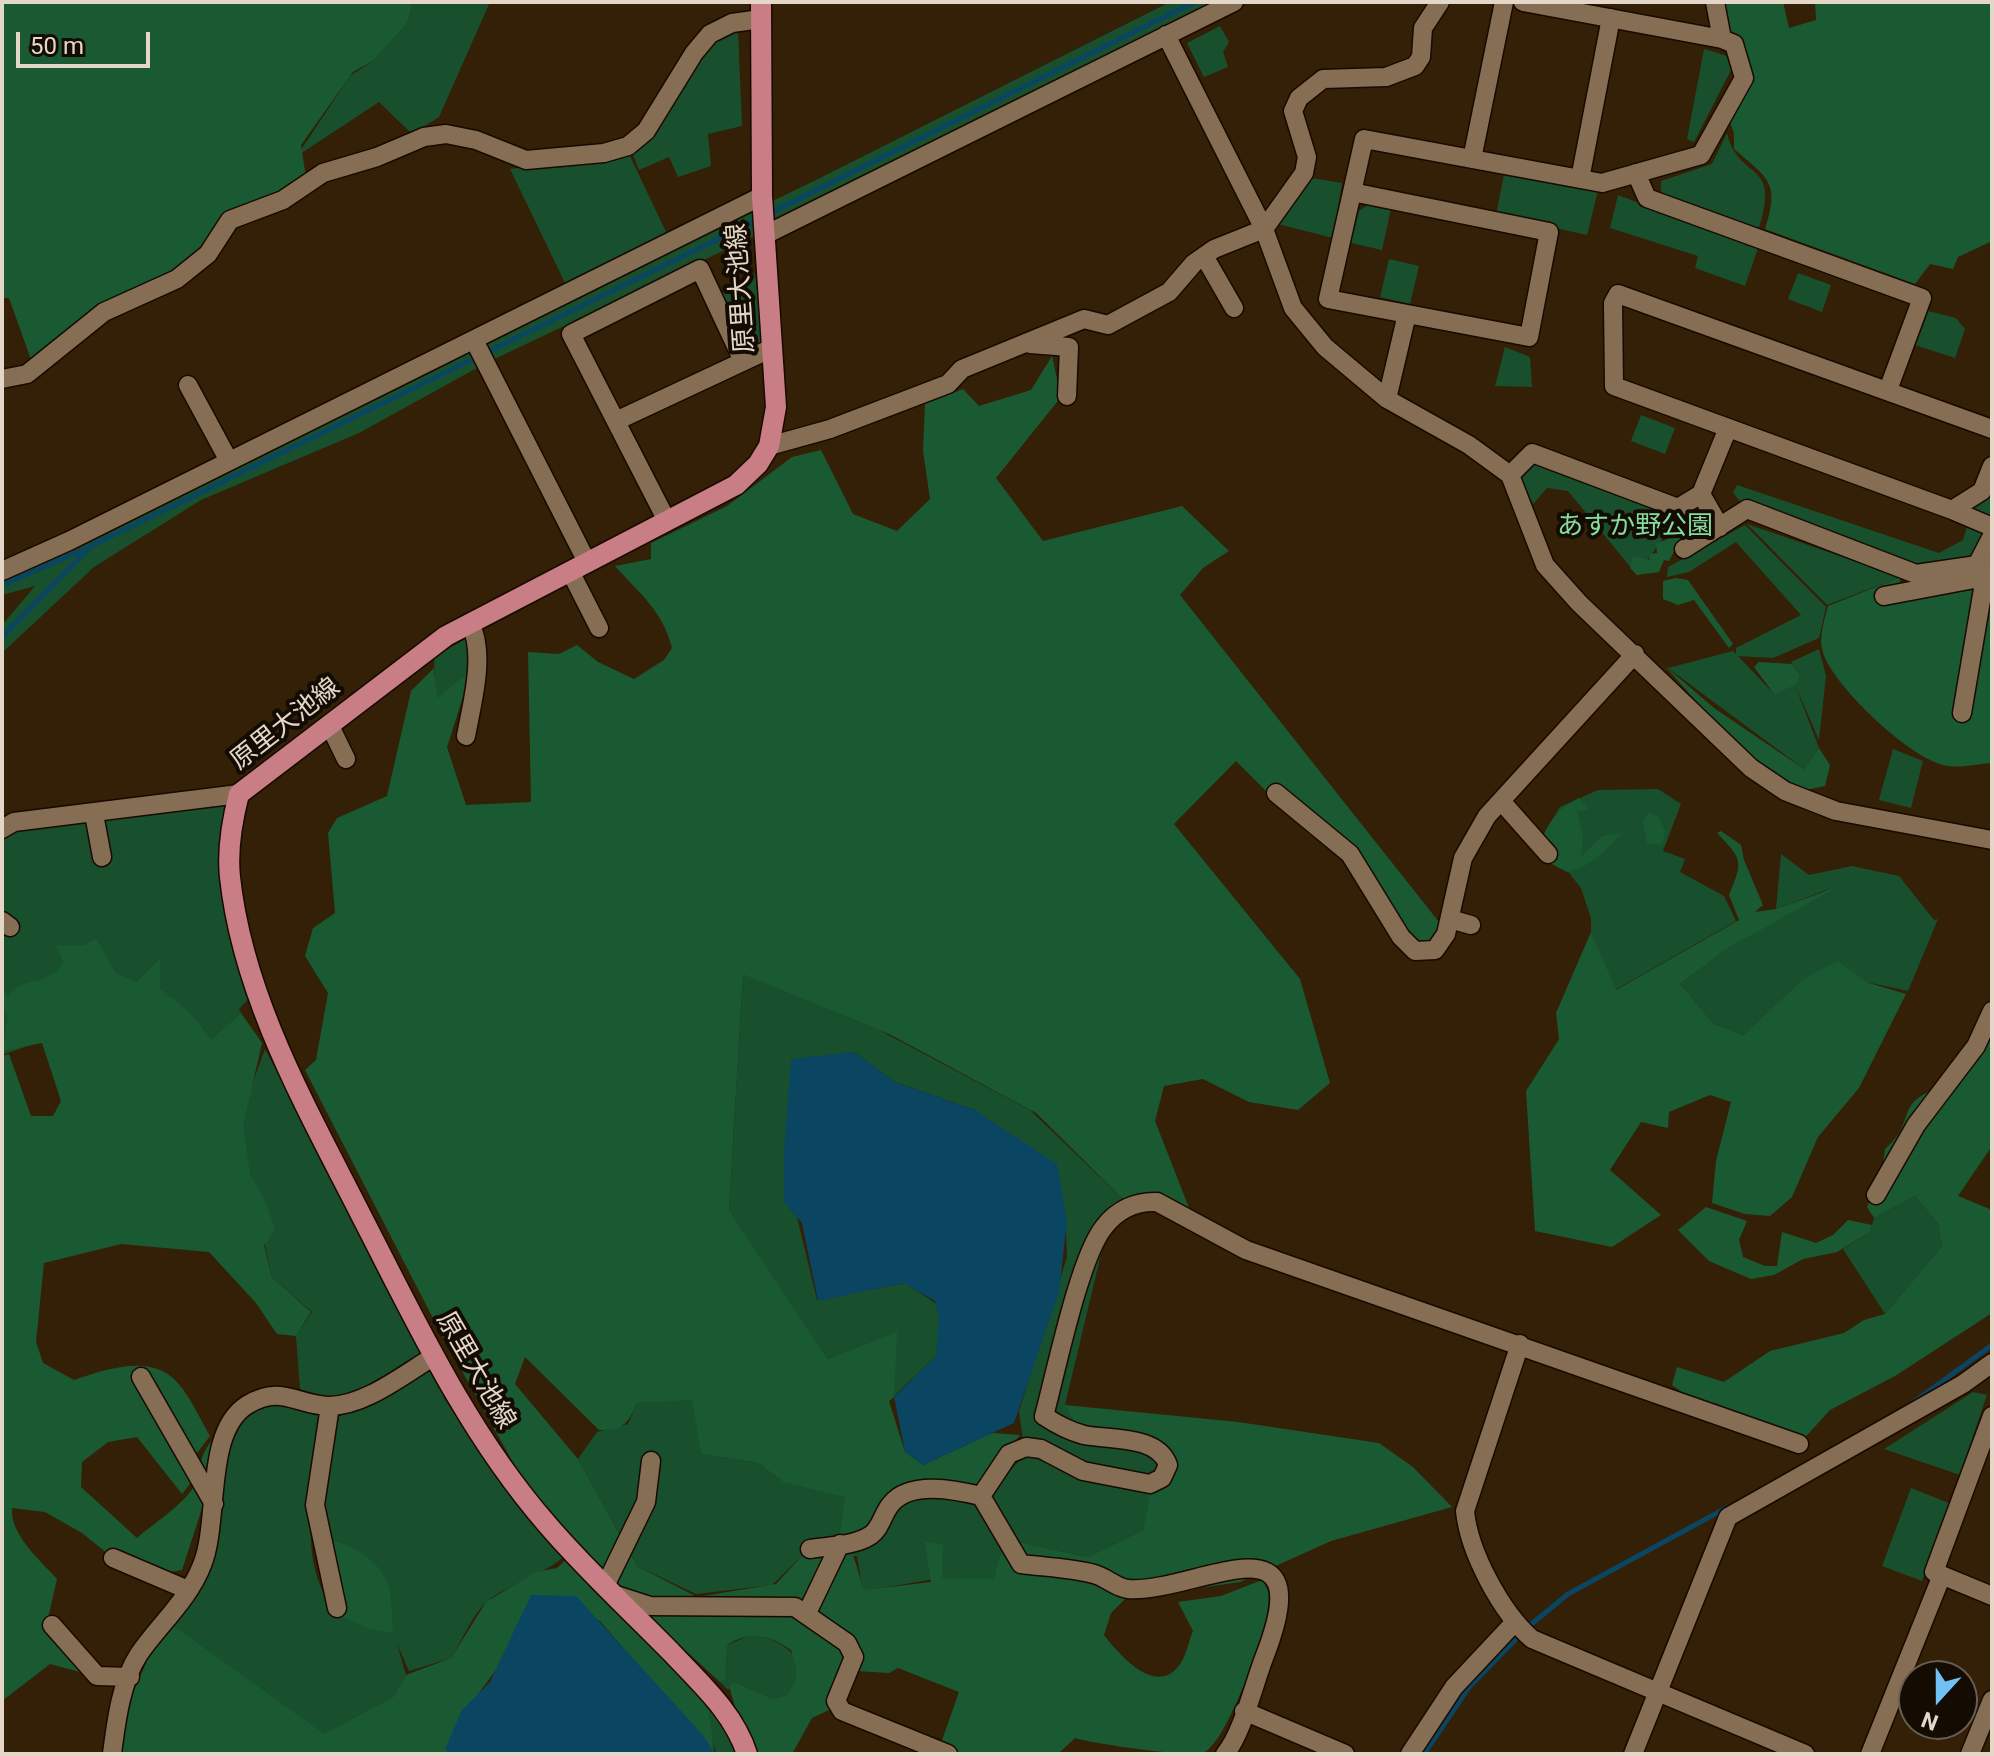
<!DOCTYPE html>
<meta charset="utf-8">
<style>
body{margin:0}
#map{position:relative;width:1994px;height:1756px;overflow:hidden;background:#332006;font-family:Roboto,sans-serif}
canvas{display:block}
.frame{position:absolute;inset:0;border:4px solid #e4d7c8;pointer-events:none}
.north{position:absolute;left:1898px;top:1660px;width:80px;height:80px;box-sizing:border-box;background:#140c03;border:2px solid #675d52;border-radius:50%;rotate:201deg;font-size:22px;font-weight:700;line-height:32px;text-align:center;color:#e4d7c8}
.north::after{content:'';display:block;margin:auto;width:28px;height:36px;background:#71c1f5;clip-path:polygon(50% 0,100% 100%,50% 72%,0 100%)}
.scale{position:absolute;left:16px;top:32px;width:134px;height:36px;box-sizing:border-box;border:4px solid #e4d7c8;border-top:0;padding-left:10px;font-size:24px;line-height:28px;white-space:nowrap;color:#e4d7c8;-webkit-text-stroke:6px #140c03;paint-order:stroke}
</style>
<div id="map">
<canvas width="1994" height="1756"></canvas>
<div class="frame"></div>
<div class="north">N</div>
<div class="scale">50 m</div>
</div>
<script>
const context = document.querySelector('canvas').getContext('2d');
context.lineJoin = 'round';
function paint(path, color) { context.fillStyle = color; context.fill(path, 'evenodd'); }
function strokePath(path, color, width, dash) { context.strokeStyle = color; context.lineWidth = width; context.lineCap = dash ? 'butt' : 'round'; context.setLineDash(dash || []); context.stroke(path); }
function write(font, color, halo, rows, align = 'center') {
  context.font = font + ' Roboto,"Noto Sans JP",sans-serif'; context.lineWidth = 8; context.setLineDash([]); context.textBaseline = 'middle'; context.strokeStyle = halo; context.fillStyle = color; for (const [text, x, y, turn = 0] of rows) {
    context.save(); context.translate(x, y); context.rotate((+turn || 0) * Math.PI / 180); context.textAlign = isNaN(turn) ? turn : align; if (halo) context.strokeText(text, 0, 0); context.fillText(text, 0, 0); context.restore();
  }
}
paint(new Path2D(`
 M 413,2 L 490,2 L 439,117 L 412,134 L 379,102 L 297,156 L 350,76 L 373,61 L 407,24 Z
 M 1170,2 L 1211,2 L 746,240 L 486,363 L 359,433 L 201,500 L 94,567 L 2,653 L 2,625 L 35,586 L 2,595 L 2,573 L 816,180 Z
 M 1220,26 L 1229,42 L 1223,52 L 1228,67 L 1204,77 L 1187,43 Z
 M 738,31 L 742,126 L 708,134 L 711,166 L 678,177 L 669,157 L 639,170 L 632,152 L 716,39 L 723,33 Z
 M 1704,49 L 1727,56 L 1731,70 L 1694,142 L 1687,139 Z
 M 1727,133 C 1739,183 1781,158 1759,228 L 1661,194 L 1661,181 L 1712,164 Z
 M 629,154 L 667,234 L 566,285 L 510,169 Z
 M 1504,175 L 1598,190 L 1587,235 L 1496,215 Z
 M 1311,178 L 1342,183 L 1333,238 L 1278,224 Z
 M 1618,195 L 1758,248 L 1745,286 L 1695,268 L 1698,256 L 1610,228 Z
 M 1369,204 L 1391,209 L 1382,250 L 1351,243 L 1359,211 Z
 M 1389,259 L 1419,266 L 1410,304 L 1380,297 Z
 M 1798,273 L 1831,285 L 1822,312 L 1788,299 Z
 M 755,274 L 764,350 L 743,361 L 713,297 Z
 M 1928,311 L 1956,318 L 1965,329 L 1955,358 L 1915,345 Z
 M 1505,347 L 1530,357 L 1532,387 L 1495,386 Z
 M 1641,415 L 1675,428 L 1665,454 L 1631,441 Z
 M 1531,455 L 1680,514 L 1637,575 L 1568,491 L 1547,488 L 1533,504 L 1516,469 Z
 M 1737,485 L 1939,553 L 1963,540 L 1973,507 L 1992,487 L 1992,530 L 1976,559 L 1913,569 L 1747,509 L 1733,493 Z
 M 1747,524 L 1901,577 L 1827,605 Z
 M 1745,525 L 1826,607 L 1819,638 L 1773,658 L 1738,656 L 1774,694 L 1800,676 L 1791,662 L 1819,649 L 1826,676 L 1819,740 L 1795,685 L 1819,748 L 1804,769 L 1668,668 L 1733,651 L 1736,654 L 1736,648 L 1801,615 L 1736,542 L 1689,572 L 1667,577 L 1668,567 Z
 M 469,637 L 472,669 L 436,699 L 434,657 Z
 M 1893,749 L 1923,761 L 1911,808 L 1879,800 Z
 M 1658,789 L 1681,804 L 1663,851 L 1685,859 L 1680,872 L 1724,896 L 1736,921 L 1615,990 L 1591,932 L 1591,918 L 1581,888 L 1541,838 L 1560,807 L 1598,790 Z
 M 239,797 L 232,927 L 258,989 L 239,1009 L 241,1013 L 211,1039 L 137,982 L 39,1042 L 2,1055 L 2,832 Z
 M 1781,854 L 1809,875 L 1852,866 L 1899,876 L 1934,920 L 1938,919 L 1908,991 L 1866,982 L 1802,980 L 1743,1035 L 1714,1024 L 1680,984 L 1730,947 L 1829,889 L 1776,909 Z
 M 743,973 L 879,1030 L 1030,1110 L 1125,1201 L 1106,1233 L 1065,1405 L 1080,1431 L 1164,1448 L 1143,1530 L 1088,1557 L 1014,1541 L 986,1495 L 1025,1455 L 1019,1411 L 1067,1257 L 1065,1209 L 975,1110 L 895,1082 L 854,1052 L 784,1201 L 797,1217 L 817,1300 L 905,1283 L 943,1308 L 936,1356 L 889,1401 L 896,1333 L 828,1359 L 729,1210 Z
 M 265,1049 L 429,1359 L 445,1400 L 549,1543 L 564,1556 C 553,1569 507,1586 489,1600 C 473,1612 462,1641 451,1658 L 409,1671 L 397,1644 L 406,1675 L 393,1697 L 325,1734 L 445,1749 L 190,1754 L 170,1624 L 211,1530 L 223,1533 L 219,1531 C 220,1507 223,1451 233,1430 C 239,1417 255,1409 266,1402 L 334,1415 L 357,1392 L 330,1398 L 300,1389 L 296,1336 L 312,1312 L 272,1277 L 238,1123 ZM 314,1506 L 326,1540 L 339,1615 C 313,1589 306,1541 314,1506 Z
 M 1915,1196 L 1938,1224 L 1942,1246 L 1885,1314 L 1843,1249 L 1870,1232 L 1874,1218 Z
 M 1973,1392 L 1987,1395 L 1960,1475 L 1884,1449 Z
 M 695,1399 L 701,1454 L 758,1463 L 780,1480 L 980,1498 L 1011,1547 L 999,1557 L 995,1580 L 941,1578 L 863,1591 L 857,1556 L 801,1557 L 772,1585 L 696,1594 L 637,1566 L 578,1459 L 597,1432 L 628,1424 L 637,1403 Z
 M 1911,1488 L 1949,1503 L 1922,1581 L 1882,1566 Z
 M 753,1634 C 786,1642 814,1660 788,1695 L 773,1699 L 735,1682 L 728,1690 L 720,1682 L 726,1678 L 727,1645 Z
 M 708,1698 L 747,1754 L 716,1754 L 706,1712 Z`), '#18502d');
paint(new Path2D(`
 M 2,2 L 413,2 L 407,24 L 373,61 L 353,72 L 301,145 L 307,184 L 228,223 L 208,254 L 102,314 L 34,368 L 9,298 L 2,298 Z
 M 1720,2 L 1783,2 L 1789,28 L 1816,20 L 1815,2 L 1992,2 L 1992,241 L 1958,257 L 1953,269 L 1930,264 L 1915,284 L 1765,229 C 1780,183 1769,179 1734,149 L 1734,133 L 1729,120 L 1747,80 L 1725,37 Z
 M 1052,356 L 1061,397 L 996,478 L 1043,541 L 1182,506 L 1229,551 L 1203,568 L 1180,595 L 1439,922 L 1444,937 L 1435,950 L 1401,937 L 1321,823 L 1311,836 L 1236,761 L 1174,824 L 1300,979 L 1330,1083 L 1298,1110 L 1249,1102 L 1203,1079 L 1164,1086 L 1155,1121 L 1193,1218 L 1154,1192 L 1125,1201 L 1036,1113 L 891,1035 L 743,974 L 729,1210 L 828,1359 L 897,1332 L 894,1397 L 889,1401 L 905,1452 L 923,1465 L 992,1433 L 1020,1435 L 975,1492 L 906,1484 L 872,1532 L 840,1534 L 845,1497 L 783,1482 L 758,1463 L 701,1454 L 692,1400 L 637,1403 C 628,1424 623,1430 599,1430 L 525,1357 L 515,1384 L 578,1459 L 637,1566 L 697,1597 L 776,1584 L 801,1557 L 853,1555 L 864,1590 L 931,1582 L 925,1542 L 943,1544 L 942,1578 L 994,1579 L 999,1557 L 1014,1541 L 1088,1557 L 1143,1530 L 1151,1492 L 1174,1458 L 1079,1431 L 1065,1405 L 1238,1422 L 1379,1443 L 1413,1467 L 1452,1507 L 1331,1541 L 1240,1582 L 1125,1599 L 1111,1613 L 1104,1635 C 1121,1657 1159,1700 1182,1661 C 1187,1652 1189,1640 1193,1631 L 1178,1602 L 1221,1596 L 1262,1580 L 1273,1598 C 1267,1626 1228,1743 1203,1753 C 1180,1756 1100,1745 1075,1738 L 1060,1752 L 949,1754 L 940,1746 L 959,1692 L 898,1668 L 889,1673 L 856,1671 L 834,1680 L 850,1694 L 844,1703 L 812,1718 L 792,1754 L 749,1754 L 729,1686 L 735,1682 L 773,1699 L 787,1695 C 800,1679 797,1669 791,1650 C 770,1635 749,1630 727,1645 L 726,1679 L 720,1682 L 548,1525 L 438,1328 L 305,1070 L 316,1060 L 328,993 L 305,956 L 313,928 L 335,913 L 328,833 L 337,818 L 387,796 L 411,691 L 434,668 L 437,698 L 472,669 L 447,747 L 466,805 L 531,802 L 528,652 L 559,654 L 577,645 L 598,662 L 634,679 L 664,660 L 672,648 C 663,611 640,594 615,566 L 651,559 L 651,543 L 727,506 L 792,457 L 821,450 L 853,514 L 897,531 L 930,499 L 923,451 L 925,404 L 963,389 L 979,406 L 1031,390 Z
 M 1704,506 L 1718,531 L 1681,552 L 1674,551 L 1669,561 L 1664,560 L 1659,572 L 1637,575 L 1630,568 L 1633,556 L 1649,560 L 1650,554 L 1657,553 L 1656,543 L 1666,540 L 1671,530 L 1678,531 L 1680,514 Z
 M 1992,550 L 1992,763 C 1977,764 1957,769 1943,765 C 1909,757 1829,683 1822,649 C 1819,637 1825,617 1828,606 L 1901,577 L 1897,593 Z
 M 1676,578 L 1688,580 L 1733,644 L 1729,648 L 1694,600 L 1678,605 L 1663,599 L 1663,581 Z
 M 1759,662 L 1792,664 L 1800,676 L 1795,685 L 1774,694 L 1754,667 Z
 M 1665,666 L 1714,708 L 1804,769 L 1819,748 L 1830,765 L 1825,786 L 1801,791 L 1761,775 Z
 M 1579,798 L 1589,809 L 1577,812 L 1583,833 L 1581,857 L 1602,836 L 1621,833 C 1605,851 1592,866 1567,872 L 1548,862 L 1540,850 C 1545,825 1556,810 1579,798 Z
 M 1649,813 L 1658,817 L 1665,830 L 1662,845 L 1647,843 L 1643,822 Z
 M 1721,831 L 1741,845 L 1744,860 L 1763,905 L 1755,912 L 1776,909 L 1837,887 L 1730,947 L 1680,984 L 1714,1024 L 1743,1035 L 1802,980 L 1838,961 L 1866,982 L 1906,994 L 1859,1088 L 1818,1137 L 1792,1197 L 1770,1216 L 1745,1214 L 1712,1203 L 1716,1161 L 1731,1102 L 1710,1095 L 1669,1112 L 1668,1128 L 1641,1122 L 1610,1170 L 1661,1215 L 1612,1247 L 1535,1231 L 1526,1091 L 1559,1039 L 1556,1013 L 1591,932 L 1616,990 L 1739,920 L 1729,895 C 1743,861 1743,860 1717,833 Z
 M 96,939 L 116,973 L 137,982 L 160,959 L 160,989 L 190,1013 L 211,1039 L 241,1013 L 262,1043 L 243,1126 L 250,1174 L 267,1205 L 275,1230 L 264,1245 L 272,1277 L 311,1312 L 296,1336 L 277,1334 L 256,1303 L 209,1252 L 121,1244 L 44,1263 L 36,1342 L 43,1363 L 74,1380 C 105,1370 150,1353 177,1382 C 190,1396 200,1419 210,1436 L 194,1457 L 196,1476 L 182,1494 L 137,1437 L 108,1442 L 82,1462 L 81,1487 L 137,1538 C 155,1522 187,1503 197,1481 C 204,1463 196,1462 212,1440 L 207,1493 L 182,1570 L 144,1576 L 123,1566 L 82,1533 L 45,1512 L 12,1508 C 10,1535 40,1560 57,1579 L 48,1618 L 80,1672 L 50,1664 L 2,1701 L 2,1056 L 9,1054 L 31,1116 L 53,1116 L 61,1101 L 42,1043 L 2,1051 L 8,1016 L 2,1009 L 2,990 L 8,996 C 28,973 42,990 64,963 L 56,946 L 84,945 Z
 M 1992,1010 L 1992,1146 L 1958,1196 L 1992,1210 L 1992,1313 L 1895,1376 L 1830,1410 L 1799,1444 L 1711,1413 L 1672,1385 L 1677,1367 L 1724,1382 L 1770,1351 L 1844,1333 L 1864,1320 L 1885,1314 L 1942,1246 L 1938,1224 L 1915,1196 L 1874,1218 L 1867,1207 L 1882,1170 L 1885,1149 C 1920,1120 1889,1101 1949,1085 Z
 M 1706,1207 L 1747,1221 L 1739,1240 L 1743,1257 L 1765,1266 L 1777,1266 L 1782,1232 L 1816,1243 L 1833,1235 L 1848,1220 L 1872,1225 L 1870,1232 L 1837,1252 L 1803,1259 L 1774,1275 L 1751,1279 L 1709,1261 L 1678,1230 Z
 M 326,1540 C 350,1542 377,1559 387,1582 C 393,1596 391,1618 393,1633 L 369,1629 L 339,1615 Z
 M 569,1557 L 709,1693 C 706,1714 713,1731 714,1753 L 600,1621 L 532,1595 L 496,1670 L 478,1694 L 460,1754 L 100,1754 L 129,1702 L 165,1620 L 324,1734 L 393,1697 L 406,1675 L 451,1658 L 486,1602 L 536,1572 L 557,1568 Z`), '#1a5a33');
paint(new Path2D(`
 M 854,1052 L 895,1082 L 975,1110 L 1057,1164 L 1067,1221 L 1059,1292 L 1014,1423 L 923,1465 L 905,1452 L 894,1397 L 936,1356 L 939,1319 L 935,1301 L 904,1283 L 818,1301 L 802,1223 L 784,1202 L 784,1151 L 791,1059 Z
 M 531,1595 L 576,1596 L 703,1735 L 715,1754 L 449,1754 L 445,1749 L 462,1710 L 490,1682 Z`), '#0a4561');
strokePath(new Path2D(`
 M 768,214 L 1194,2
 M 2,585 L 85,549
 M 2,637 L 91,546 L 759,219
 M 1911,1404 L 1992,1345
 M 1528,1627 L 1568,1594 L 1728,1507
 M 1424,1754 L 1469,1687 L 1521,1634`), '#0a4561', 5);
const minor = new Path2D(`
 M 1715,2 L 1722,39
 M 1166,35 L 1264,229 L 1293,308 L 1325,347 L 1387,399 L 1469,445 L 1510,475 L 1545,565 L 1579,603 L 1751,768 L 1785,791 L 1836,811 L 1992,840
 M 1472,159 L 1504,2
 M 1636,173 L 1647,198 L 1922,298 L 1888,390
 M 1580,179 L 1611,18
 M 1352,192 L 1549,232 L 1529,337 L 1328,299 L 1364,139 L 1602,183 L 1701,155 L 1744,78 L 1734,44 L 1722,39 L 1523,2
 M 765,235 L 1234,2
 M 1204,256 L 1234,308
 M 474,340 L 587,562
 M 1030,344 L 1069,347 L 1067,396
 M 2,379 L 27,374 L 104,312 L 177,279 L 208,254 L 230,220 L 283,200 L 323,173 L 377,157 L 424,137 L 446,134 L 476,140 L 526,160 L 604,153 L 628,146 L 646,131 L 694,53 L 710,34 L 732,23 L 761,19
 M 188,385 L 229,461
 M 1387,399 L 1407,314
 M 616,421 L 772,348
 M 1992,429 L 1618,294 L 1613,303 L 1614,386 L 1952,510 L 1982,491 L 1992,466
 M 769,446 L 830,429 L 948,384 L 962,369 L 1084,319 L 1108,325 L 1169,292 L 1194,263 L 1214,249 L 1264,229 L 1304,173 L 1307,157 L 1293,111 L 1299,98 L 1323,79 L 1386,77 L 1415,66 L 1421,57 L 1423,28 L 1440,2
 M 1510,475 L 1532,453 L 1678,508 L 1701,494 L 1728,428
 M 1701,494 L 1720,527
 M 1952,510 L 1992,527
 M 667,521 L 571,334 L 700,269 L 743,361
 M 1684,549 L 1747,509 L 1916,574 L 1977,565 L 1992,536
 M 2,571 L 69,541 L 762,196
 M 570,571 L 599,628
 M 1884,596 L 1985,577 L 1989,569
 M 1962,713 L 1985,577
 M 329,724 L 346,759
 M 466,736 C 472,703 486,654 470,623
 M 1276,793 L 1350,854 L 1401,937 L 1415,951 L 1435,950 L 1446,934 L 1463,858 L 1487,816 L 1635,654
 M 1501,801 L 1548,854
 M 94,814 L 102,857
 M 2,829 L 14,822 L 239,794
 M 1450,919 L 1471,925
 M 2,921 L 10,927
 M 1876,1195 L 1916,1125 L 1976,1046 L 1992,1011
 M 1520,1344 L 1465,1511 C 1469,1552 1501,1612 1532,1639 L 1805,1754
 M 141,1377 L 214,1504
 M 330,1406 L 315,1505 L 337,1608
 M 1992,1416 L 1934,1572 L 1992,1596
 M 981,1496 L 1009,1454 L 1026,1447 L 1041,1449 L 1083,1471 L 1150,1484 L 1162,1478 L 1168,1465 C 1158,1435 1109,1440 1084,1435 C 1069,1431 1056,1424 1044,1416 C 1056,1372 1079,1258 1104,1227 C 1117,1210 1136,1201 1157,1202 L 1246,1250 L 1799,1444
 M 810,1549 C 828,1546 855,1546 871,1535 C 881,1528 883,1513 891,1504 C 910,1480 956,1490 981,1496 L 1021,1564 C 1045,1567 1071,1568 1094,1574 C 1106,1577 1116,1588 1128,1589 C 1195,1594 1323,1507 1264,1658 C 1254,1684 1242,1734 1225,1754
 M 113,1558 L 188,1590
 M 606,1584 L 646,1502 L 651,1461
 M 616,1595 L 650,1606 L 795,1607 L 847,1643 L 854,1657 L 836,1701 L 842,1711 L 948,1754
 M 806,1615 L 840,1544
 M 52,1625 L 97,1676 L 130,1677
 M 1244,1711 L 1345,1754
 M 112,1754 C 116,1723 121,1681 139,1654 C 159,1625 189,1599 202,1565 C 220,1521 204,1432 247,1405 C 281,1384 296,1405 329,1406 C 365,1406 404,1374 433,1357
 M 1410,1754 L 1454,1687 L 1514,1623
 M 1633,1754 L 1728,1517 L 1963,1384 L 1992,1363
 M 1870,1754 L 1942,1575
 M 1970,1754 L 1992,1700`);
const major = new Path2D(`
 M 747,1754 C 734,1713 701,1684 672,1653 C 630,1610 585,1569 546,1523 C 468,1433 417,1324 363,1219 C 309,1112 243,999 230,877 C 227,849 232,821 239,794 L 446,636 L 736,485 L 758,464 L 769,446 L 776,407 L 762,196 L 761,2`);
strokePath(minor, '#180a00', 21);
strokePath(major, '#180a00', 23);
strokePath(minor, '#856e53', 18);
strokePath(major, '#c87e84', 20);
write('26px', '#e4d7c8', '#140c03', [
 ["原里大池線",742,288,-94],
 ["原里大池線",286,725,-38],
 ["原里大池線",475,1371,60]
]);
write('26px', '#84dc9e', '#140c03', [
 ["あすか野公園",1635,527]
]);
</script>
